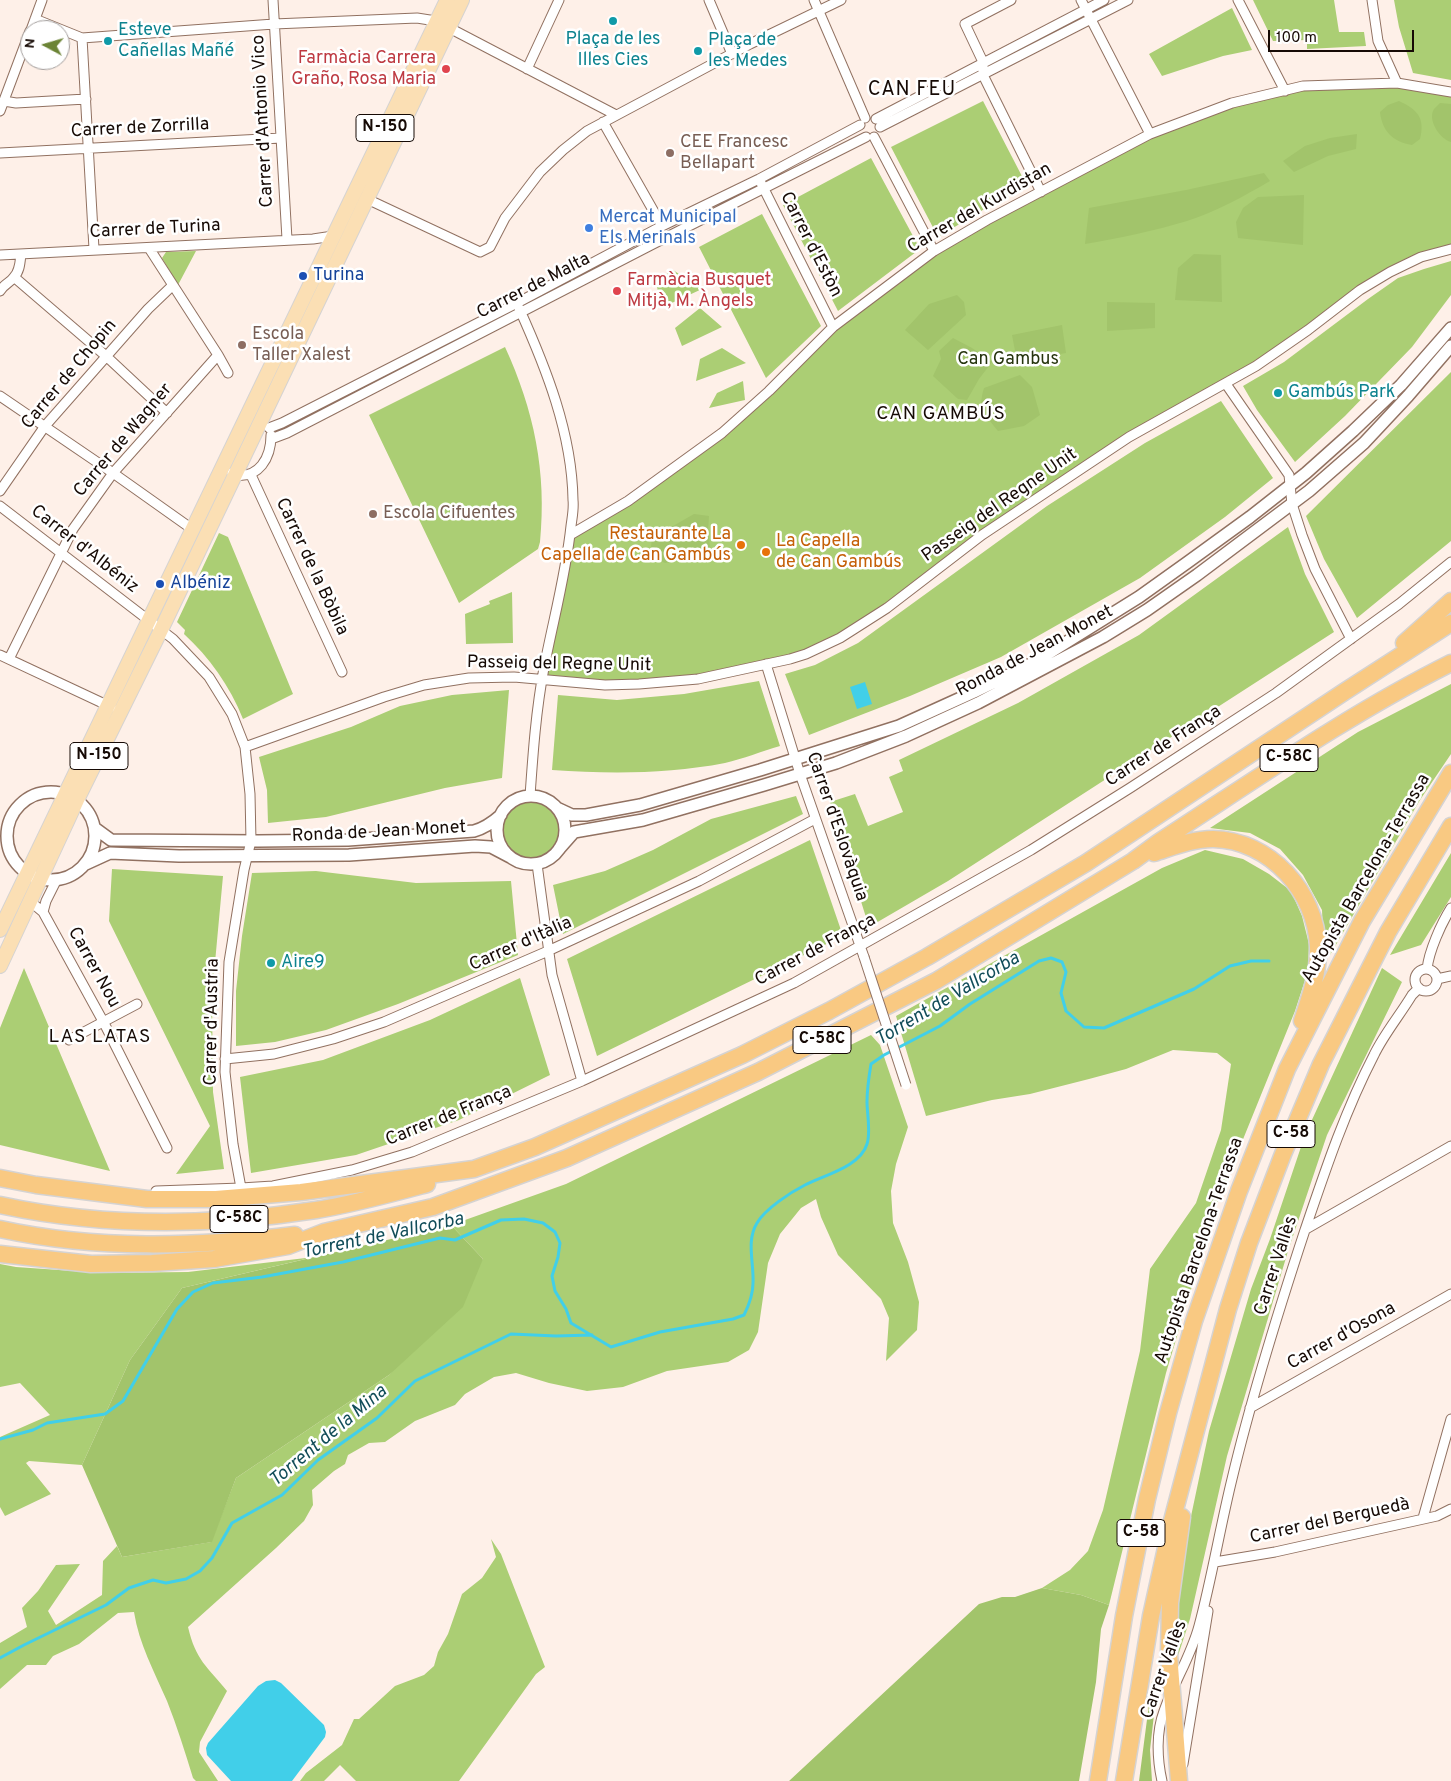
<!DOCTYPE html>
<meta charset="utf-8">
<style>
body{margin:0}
#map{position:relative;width:1451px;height:1781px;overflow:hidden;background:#fef0e8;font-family:Overpass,sans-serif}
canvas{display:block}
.north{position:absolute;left:20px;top:20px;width:50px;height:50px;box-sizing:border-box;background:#fff;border:1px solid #a29d9b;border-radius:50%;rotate:276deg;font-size:14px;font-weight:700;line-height:20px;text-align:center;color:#160a05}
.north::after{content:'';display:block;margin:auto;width:18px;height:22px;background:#6c8436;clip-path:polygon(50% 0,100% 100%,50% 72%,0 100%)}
.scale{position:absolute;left:1268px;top:30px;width:146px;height:22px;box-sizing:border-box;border:2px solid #160a05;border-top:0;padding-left:6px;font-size:15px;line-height:18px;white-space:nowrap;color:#160a05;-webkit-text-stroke:4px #fff;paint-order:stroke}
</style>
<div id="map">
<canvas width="1451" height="1781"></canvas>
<div class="north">N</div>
<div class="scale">100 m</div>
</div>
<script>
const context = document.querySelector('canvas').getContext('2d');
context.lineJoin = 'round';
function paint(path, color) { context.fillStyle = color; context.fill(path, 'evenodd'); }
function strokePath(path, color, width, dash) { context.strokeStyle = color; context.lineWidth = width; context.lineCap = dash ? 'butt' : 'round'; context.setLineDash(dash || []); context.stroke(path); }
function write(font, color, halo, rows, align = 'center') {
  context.font = font + ' Overpass,sans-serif'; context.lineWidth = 5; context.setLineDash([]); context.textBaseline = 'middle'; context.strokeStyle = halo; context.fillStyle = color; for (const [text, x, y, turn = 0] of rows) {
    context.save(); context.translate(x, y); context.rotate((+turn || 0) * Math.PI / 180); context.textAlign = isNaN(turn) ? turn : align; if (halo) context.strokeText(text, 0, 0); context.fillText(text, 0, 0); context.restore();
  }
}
paint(new Path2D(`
 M 1253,0 L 1334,0 L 1339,32 L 1364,32 L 1366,46 L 1307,49 L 1307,40 L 1273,41 Z
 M 1394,0 L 1451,0 L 1451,80 L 1413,73 L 1399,27 Z
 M 1232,8 L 1252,50 L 1223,56 L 1162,76 L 1149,54 Z
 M 1397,83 L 1451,92 L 1451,249 L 1390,272 L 1308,330 L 1129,437 L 840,638 L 790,659 L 639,684 L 542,680 L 570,535 L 722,433 L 833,327 L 934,251 L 1180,121 L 1303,86 Z
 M 983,101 L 1026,184 L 938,237 L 891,147 Z
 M 871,158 L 920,249 L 838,311 L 783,205 Z
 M 762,214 L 821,326 L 766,378 L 699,247 Z
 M 196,251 L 178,285 L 162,258 L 166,252 Z
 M 1451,261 L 1451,295 L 1412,347 L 1345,416 L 1295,462 L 1257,410 L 1243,386 L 1284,362 L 1368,299 L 1398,278 L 1424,269 Z
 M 673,270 L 702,289 L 661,308 L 656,281 Z
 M 700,308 L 722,327 L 682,346 L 675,328 Z
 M 505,347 C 534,410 547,472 540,542 L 538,549 L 459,603 L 369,415 Z
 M 722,348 L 746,363 L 696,381 L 700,359 Z
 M 1451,372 L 1451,541 L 1357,618 L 1324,559 L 1306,516 Z
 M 743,381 L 745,400 L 709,408 L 717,393 Z
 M 1221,401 L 1273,478 L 1225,517 L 1140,578 L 1001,657 L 910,696 L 809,735 L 785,674 L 815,665 L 858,643 L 1047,506 L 1145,443 Z
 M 1288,527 L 1305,574 L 1334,632 L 948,881 L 869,927 L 830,802 L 855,794 L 868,826 L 903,812 L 889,777 L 903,771 L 899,760 L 1018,703 L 1139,635 Z
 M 219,533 L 228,537 L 293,694 L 243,719 C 230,686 209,657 184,634 L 185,630 L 177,622 Z
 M 512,592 L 513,643 L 466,644 L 465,614 L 490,604 L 489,601 Z
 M 759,681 L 780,746 C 762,751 743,759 725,763 C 668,774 610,774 552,770 L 558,695 L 617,700 L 684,694 Z
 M 1451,684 L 1451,754 L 1420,800 L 1330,955 L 1324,954 L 1322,910 L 1303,875 L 1280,849 L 1250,833 L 1210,828 L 1358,732 Z
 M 509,690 L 502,778 L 445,788 L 326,817 L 268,823 L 267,790 L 259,757 L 351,727 L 400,706 L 452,695 Z
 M 796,796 L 803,814 L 563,934 L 553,885 L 605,871 L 653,850 L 711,819 Z
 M501 830a30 30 0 1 1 60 0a30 30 0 1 1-60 0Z
 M 810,840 L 843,936 L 597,1056 L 567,959 Z
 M 1205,850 L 1243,859 L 1269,874 L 1291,891 L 1302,916 L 1309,944 L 1308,971 L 1295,1011 L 1216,1206 L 1166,1373 L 1109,1605 L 1081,1595 L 1042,1588 L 1070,1570 L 1088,1551 L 1103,1510 L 1140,1351 L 1150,1269 L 1196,1203 L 1221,1130 L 1231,1064 L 1217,1053 L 1173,1050 L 1126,1069 L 1089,1079 L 1030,1094 L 992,1100 L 926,1116 L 896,1016 L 1162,868 Z
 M 1451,853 L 1451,897 L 1421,945 L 1390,955 Z
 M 112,869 L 223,876 L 212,995 L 213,1092 L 224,1169 L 176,1174 L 210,1126 L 109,921 Z
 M 316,871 L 416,883 L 511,881 L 518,955 L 398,1004 L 326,1030 L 275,1042 L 236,1046 L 236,991 L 242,936 L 252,873 Z
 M 24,968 L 110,1171 L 0,1145 L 0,1028 Z
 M 1382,968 L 1402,982 L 1327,1135 L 1288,1251 L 1227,1456 L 1190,1619 L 1174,1668 L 1174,1597 L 1209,1431 L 1251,1289 L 1270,1239 L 1305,1135 Z
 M 520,978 L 550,1075 L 459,1120 L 356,1155 L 251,1173 L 240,1077 L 323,1060 L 430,1020 Z
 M 871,1035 L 880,1045 L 908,1127 L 896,1164 L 891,1191 L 893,1223 L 908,1262 L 919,1302 L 917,1330 L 886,1361 L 889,1318 L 881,1299 L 838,1255 L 821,1217 L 816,1199 L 801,1208 L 780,1234 L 768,1263 L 758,1332 L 749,1350 L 728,1362 L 667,1371 L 623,1387 L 587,1391 L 549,1383 L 516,1373 L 494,1377 L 465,1394 L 455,1405 L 415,1421 L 385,1442 L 369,1443 L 348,1455 L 345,1464 L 334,1471 L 312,1490 L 313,1505 L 304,1521 L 276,1548 L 188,1627 C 196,1661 207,1666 227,1691 L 200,1742 L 199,1752 L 218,1781 L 196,1781 L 193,1778 C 185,1752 177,1726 167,1701 C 154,1671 139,1644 134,1612 L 118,1613 L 79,1644 L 53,1656 L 46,1665 L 27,1665 L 0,1689 L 0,1643 L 27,1627 L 22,1608 L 38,1591 L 56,1565 L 80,1564 L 48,1611 L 56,1625 L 102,1595 L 103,1561 L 117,1546 L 122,1557 L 211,1542 L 236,1478 L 389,1375 L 483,1259 L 451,1225 L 566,1184 Z
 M 314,1257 L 182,1288 L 130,1360 L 82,1465 L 29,1461 L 26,1463 L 51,1494 L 5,1516 L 0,1507 L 0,1437 L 50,1415 L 20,1383 L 0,1387 L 0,1264 L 16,1267 L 102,1273 L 188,1272 Z
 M 491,1539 L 501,1554 L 545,1667 L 536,1674 L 459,1781 L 356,1781 L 340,1765 L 324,1781 L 300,1781 L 306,1773 L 342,1745 L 354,1719 L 359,1719 L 395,1686 L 424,1675 L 434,1666 L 438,1652 L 448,1634 L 462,1594 L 482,1578 L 496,1557 Z`), '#abce74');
paint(new Path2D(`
 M 1399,101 C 1418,110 1425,118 1420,139 L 1412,145 C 1393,142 1382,131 1380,112 L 1388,105 Z
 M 1440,103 L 1451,104 L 1451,142 C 1440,139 1427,120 1434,109 C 1436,107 1438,105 1440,103 Z
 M 1357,134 L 1356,149 L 1328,156 L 1294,172 L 1283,161 L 1305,146 L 1330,138 Z
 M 1264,173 L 1270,181 C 1244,196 1216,212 1187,221 C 1154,231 1120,238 1085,244 L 1089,208 L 1186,190 Z
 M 1304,195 L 1303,245 L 1238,238 L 1236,222 L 1243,208 L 1258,197 Z
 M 1194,254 L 1221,255 L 1222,302 L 1175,300 L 1178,268 Z
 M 957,295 L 964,302 L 966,315 L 928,350 L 905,330 L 929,304 Z
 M 1107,302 L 1155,303 L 1155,328 L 1107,331 Z
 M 1062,325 L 1066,353 L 1017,361 L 1012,335 Z
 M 953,338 L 972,348 L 992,362 L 979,379 L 967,400 L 958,399 L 933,376 L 941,359 L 939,351 Z
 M 1020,375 L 1032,387 L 1040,415 L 1024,426 L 998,431 C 985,414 977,410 984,388 Z
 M 694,514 L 709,516 L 708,532 L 711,552 L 704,557 L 665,563 L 650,556 L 652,538 Z
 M 451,1225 L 483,1259 L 463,1307 L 389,1375 L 236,1478 L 212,1542 L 122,1557 L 82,1465 L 130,1360 L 182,1288 Z
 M 1042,1588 L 1081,1595 L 1109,1605 L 1101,1629 L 1096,1682 L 1079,1781 L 789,1781 L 979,1604 L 1002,1597 L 1015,1597 Z
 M 1152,1681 L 1156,1697 L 1150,1750 L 1152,1781 L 1139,1781 Z`), '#a2c46b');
paint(new Path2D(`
 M 865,682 L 872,704 L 857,709 L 850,687 Z
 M 275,1680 L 281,1683 L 324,1725 L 326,1732 L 325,1737 L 292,1781 L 231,1781 L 207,1755 L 206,1748 L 208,1743 L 258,1686 L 266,1681 Z`), '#41cfe9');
strokePath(new Path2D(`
 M 0,1439 L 33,1430 L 47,1423 L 105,1414 L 123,1401 L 177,1309 L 193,1292 L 213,1283 L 262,1277 L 343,1262 L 440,1238 L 455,1240 L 501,1220 L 524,1219 L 543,1223 L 555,1232 L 560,1243 L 558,1257 L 552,1276 L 555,1291 L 566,1309 L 571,1323 L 611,1347 L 660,1332 L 733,1319 L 744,1315 C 749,1305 753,1294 753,1283 C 754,1262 746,1241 757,1223 C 765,1209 791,1192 805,1185 C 824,1175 860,1167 867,1144 C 871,1133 867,1113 867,1102 C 867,1089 869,1076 871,1064 L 884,1055 L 940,1026 L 970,1004 L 1039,961 L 1051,958 L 1062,962 L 1066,972 L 1061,993 L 1066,1011 L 1084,1027 L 1104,1028 L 1194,989 L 1230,966 L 1251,961 L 1269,961
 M 0,1658 L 24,1645 L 106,1605 L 129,1588 L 153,1580 L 166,1583 L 186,1579 L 200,1571 L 212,1558 L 232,1523 L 282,1495 L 318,1460 L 377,1418 L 415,1381 L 511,1334 L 556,1336 L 592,1335`), '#41cfe9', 3);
const minor = new Path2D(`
 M 273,0 L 287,239
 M 709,0 L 732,54
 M 814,0 L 865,118
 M 1011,0 L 965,24 L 983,62 L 983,75 L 1041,192
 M 1081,0 L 1150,134
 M 1238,0 L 1285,91
 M 1372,0 L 1378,41 L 1397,83
 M 35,19 L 82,38 L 274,24 L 417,18 L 436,21 L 616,115
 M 31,30 L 42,0
 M 82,38 L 94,249
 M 527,69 L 559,0
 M 4,101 L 16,103 L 86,99
 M 0,111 L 30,31
 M 876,119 L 1104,0
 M 603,122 L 662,226
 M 880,127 L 1128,0
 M 874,137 L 934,251
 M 0,153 L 281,138
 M 761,183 L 833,327
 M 367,199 L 480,252 L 490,247 L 505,218 L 540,172 L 563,150 L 587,131 L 750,44 L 841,0
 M 149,248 L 218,355 L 228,373
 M 0,255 L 313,239 L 333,236
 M 14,277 L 106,356 L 167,413
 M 0,291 C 4,284 10,283 14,277 C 20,271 20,262 21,254
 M 519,308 C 546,368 572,433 573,500 C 574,509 572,518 571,526 C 566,574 553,621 544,668 C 536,710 533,753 530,796
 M 1226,384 L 1289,475 L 1292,504 L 1302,535 L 1315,569 L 1351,639
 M 0,396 L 113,473 L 192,529
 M 269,428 L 282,423 L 517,303 L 662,226 L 759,179 L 860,125
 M 271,439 L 287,433 L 653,244 L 866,137
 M 232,473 L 234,475 C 259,479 271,458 271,435
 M 251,475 L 342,672
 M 0,491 L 45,426 L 148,309 L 172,286
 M 0,506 L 173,639 L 209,677 L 232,714 L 245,747 L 250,794 L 251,841 L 244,870 L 229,962 L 225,1072 L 233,1144 L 241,1188
 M 570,535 L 628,501 L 722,433 L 769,391 L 833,327 L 934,251 L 987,220 L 1150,134 L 1232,103 L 1303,86 L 1397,83 L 1451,92
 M 0,655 L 111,707
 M 9,659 L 73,529 L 113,473 L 218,355
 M 766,664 L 800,774 L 864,957
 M 245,747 L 384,697 L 424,685 L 469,678 L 514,677 L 605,685 L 639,684 L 698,679 L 790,659 L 806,654 L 840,638 L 887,608 L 982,535 L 1129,437 L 1256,366 L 1308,330 L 1360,290 L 1390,272 L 1421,257 L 1451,249
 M 537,864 L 552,975 L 582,1081
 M 31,902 L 43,912 L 104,1023 L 167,1148
 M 43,912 L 46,901 L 56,881
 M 1427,969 C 1429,951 1441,924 1451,908
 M1415 980a11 11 0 1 1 22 0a11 11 0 1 1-22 0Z
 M 1437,979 L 1451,976
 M 69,1040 L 137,1004
 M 225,1059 L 274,1054 L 333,1039 L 384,1022 L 548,951 L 699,881 L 815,819
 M 156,1191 L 241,1188 L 273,1186 L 352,1170 L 412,1152 L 582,1081 L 794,983 L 1031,850 L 1130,788 L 1276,693 L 1399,604 L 1451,562
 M 1306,1229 L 1451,1146
 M 1250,1408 L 1451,1294
 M 1423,1518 L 1451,1419
 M 1215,1562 L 1275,1552 L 1437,1516 L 1451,1509
 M 1183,1764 L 1208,1611
 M 1162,1781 C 1157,1759 1156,1732 1164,1711 C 1174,1682 1191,1656 1199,1626 C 1212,1577 1220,1528 1232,1479 C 1252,1395 1278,1312 1305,1230 C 1325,1171 1345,1111 1374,1055 C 1384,1034 1400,1015 1412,995 L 1419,988`);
const tertiary = new Path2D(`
 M7 836a44 44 0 1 1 88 0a44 44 0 1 1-88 0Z
 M497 830a34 34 0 1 1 68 0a34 34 0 1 1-68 0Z
 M 557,808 L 572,815 L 586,815 L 640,805 L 760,770 L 899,726 L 974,692 L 1033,663 L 1139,597 L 1188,562 L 1250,517 L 1306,473 L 1353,431 L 1401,385 L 1451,328
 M 96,829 L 111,840 L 258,841 L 348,840 L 474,831 C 485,828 492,823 501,815
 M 559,849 L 574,832 L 643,820 L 764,785 L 836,763 L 906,736 L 978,703 L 1103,637 L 1147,610 L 1197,575 L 1309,491 L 1364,443 L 1408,396 L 1451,346
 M 86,864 L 110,853 L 179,856 L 349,855 L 475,846 L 491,847 L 510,857`);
const primary = new Path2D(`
 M 0,930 L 447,0
 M 0,966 L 77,800 L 161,630 L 462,0`);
const motorway = new Path2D(`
 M 1404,643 L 1451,601
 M 1154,853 C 1173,847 1192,839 1213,839 C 1270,840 1316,892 1318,947 C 1319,972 1310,997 1302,1021
 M 0,1178 L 36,1185 L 147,1199 L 216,1199 L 301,1192 L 474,1169 L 535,1147 L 742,1055 L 829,1011 L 927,957 L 1086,863 L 1344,692 L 1451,623
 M 0,1205 C 103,1227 212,1226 316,1210 C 354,1204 390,1194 427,1184
 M 0,1229 C 97,1250 196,1247 295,1235
 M 0,1254 L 91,1264 L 152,1263 L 214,1259 L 288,1246 L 324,1232 L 433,1207 L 567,1158 L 758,1072 L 936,981 L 1133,861 L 1159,842 C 1255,780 1349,714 1451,663
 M 1098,1781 L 1124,1616 L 1147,1499 L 1168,1413 L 1194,1321 L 1239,1191 L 1287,1069 L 1362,921 L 1451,773
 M 1124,1781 L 1151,1616 L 1172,1521 L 1228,1309 L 1249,1243 L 1283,1154 L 1321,1064 L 1388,932 L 1451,826
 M 1179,1781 L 1169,1654 L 1170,1603 L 1182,1517`);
strokePath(minor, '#917161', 11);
strokePath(tertiary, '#917161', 14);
strokePath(primary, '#d5d3d2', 16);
strokePath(motorway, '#d5d3d2', 19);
strokePath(minor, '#fff', 9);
strokePath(tertiary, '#fff', 11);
strokePath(primary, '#fbdfb4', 14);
strokePath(motorway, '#f9c982', 16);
const minorBridge = new Path2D(`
 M 864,957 L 906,1085`);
strokePath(minorBridge, '#917161', 11, []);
strokePath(minorBridge, '#fff', 9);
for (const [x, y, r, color] of [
 [613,21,5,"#0f9aa8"],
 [108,41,5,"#0f9aa8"],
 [698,51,5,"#0f9aa8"],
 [446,69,5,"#e0444e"],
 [670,153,5,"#8d6e63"],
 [589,228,5,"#3f7fe0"],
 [303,276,5,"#1a4fb4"],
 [617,291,5,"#e0444e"],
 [242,345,5,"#8d6e63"],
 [1278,393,5,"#0f9aa8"],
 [373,514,5,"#8d6e63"],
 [741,545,5,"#e8710a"],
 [766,552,5,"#e8710a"],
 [160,584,5,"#1a4fb4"],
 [271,963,5,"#0f9aa8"]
]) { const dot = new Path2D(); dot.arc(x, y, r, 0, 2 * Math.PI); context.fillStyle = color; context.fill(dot); strokePath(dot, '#fff', 2); }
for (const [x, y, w] of [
 [385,128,58],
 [99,756,58],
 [1289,758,58],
 [822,1040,58],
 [1291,1134,48],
 [239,1219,58],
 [1141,1533,48]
]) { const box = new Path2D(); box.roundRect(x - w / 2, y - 13.5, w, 27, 4); context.fillStyle = '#fff'; context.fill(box); strokePath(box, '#160a05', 1); }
write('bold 16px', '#160a05', null, [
 ["N-150",385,128],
 ["N-150",99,756],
 ["C-58C",1289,758],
 ["C-58C",822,1040],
 ["C-58",1291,1134],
 ["C-58C",239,1219],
 ["C-58",1141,1533]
]);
write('18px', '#0d838f', '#fff', [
 ["Esteve",118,31],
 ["Cañellas Mañé",118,52],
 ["Plaça de les",613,40,"center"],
 ["Illes Cies",613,61,"center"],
 ["Plaça de",708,41],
 ["les Medes",708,62],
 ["Gambús Park",1288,393],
 ["Aire9",281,963]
], 'left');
write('18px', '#be3a42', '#fff', [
 ["Farmàcia Carrera",436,59],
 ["Graño, Rosa Maria",436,80],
 ["Farmàcia Busquet",627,281,"left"],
 ["Mitjà, M. Àngels",627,302,"left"]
], 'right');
write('18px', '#160a05', '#fff', [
 ["Carrer d'Antonio Vico",264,121,-93],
 ["Carrer de Zorrilla",140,129,-3],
 ["Carrer del Kurdistan",980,209,-30],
 ["Carrer de Turina",155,230,-3],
 ["Carrer d'Estòn",810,245,63],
 ["Carrer de Malta",534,287,-27],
 ["Carrer de Chopin",70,375,-50],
 ["Carrer de Wagner",124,441,-50],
 ["Passeig del Regne Unit",1000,506,-35],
 ["Carrer d'Albéniz",84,550,38],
 ["Carrer de la Bòbila",311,567,65],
 ["Ronda de Jean Monet",1035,652,-28],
 ["Passeig del Regne Unit",559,665,1],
 ["Carrer de França",1164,747,-33],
 ["Carrer d'Eslovàquia",836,827,71],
 ["Ronda de Jean Monet",379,833,-3],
 ["Autopista Barcelona-Terrassa",1367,879,-60],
 ["Carrer d'Itàlia",521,945,-24],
 ["Carrer de França",816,951,-28],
 ["Carrer Nou",93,968,61],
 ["Carrer d'Austria",213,1022,-89],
 ["Carrer de França",449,1117,-22],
 ["Autopista Barcelona-Terrassa",1200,1251,-71],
 ["Carrer Vallès",1277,1266,-72],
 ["Carrer d'Osona",1342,1337,-29],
 ["Carrer del Berguedà",1330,1522,-12],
 ["Carrer Vallès",1165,1670,-70]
]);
write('18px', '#785e54', '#fff', [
 ["CEE Francesc",680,143],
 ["Bellapart",680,164],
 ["Escola",252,335],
 ["Taller Xalest",252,356],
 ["Escola Cifuentes",383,514]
], 'left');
write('18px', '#366cbe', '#fff', [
 ["Mercat Municipal",599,218],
 ["Els Merinals",599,239]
], 'left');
write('18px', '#164399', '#fff', [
 ["Turina",313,276],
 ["Albéniz",170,584]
], 'left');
write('18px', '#26340e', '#fff', [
 ["Can Gambus",1008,360]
]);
write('18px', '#c56008', '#fff', [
 ["Restaurante La",731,535],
 ["Capella de Can Gambús",731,556],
 ["La Capella",776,542,"left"],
 ["de Can Gambús",776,563,"left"]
], 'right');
context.letterSpacing = '1px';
write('19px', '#160a05', '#fff', [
 ["CAN GAMBÚS",941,415],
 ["LAS LATAS",100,1038]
]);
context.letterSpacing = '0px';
write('italic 19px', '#124d59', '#fff', [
 ["Torrent de Vallcorba",948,1000,-31],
 ["Torrent de Vallcorba",383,1237,-12],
 ["Torrent de la Mina",329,1437,-40]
]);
context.letterSpacing = '1px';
write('20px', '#160a05', '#fff', [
 ["CAN FEU",912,91]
]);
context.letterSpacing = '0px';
</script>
